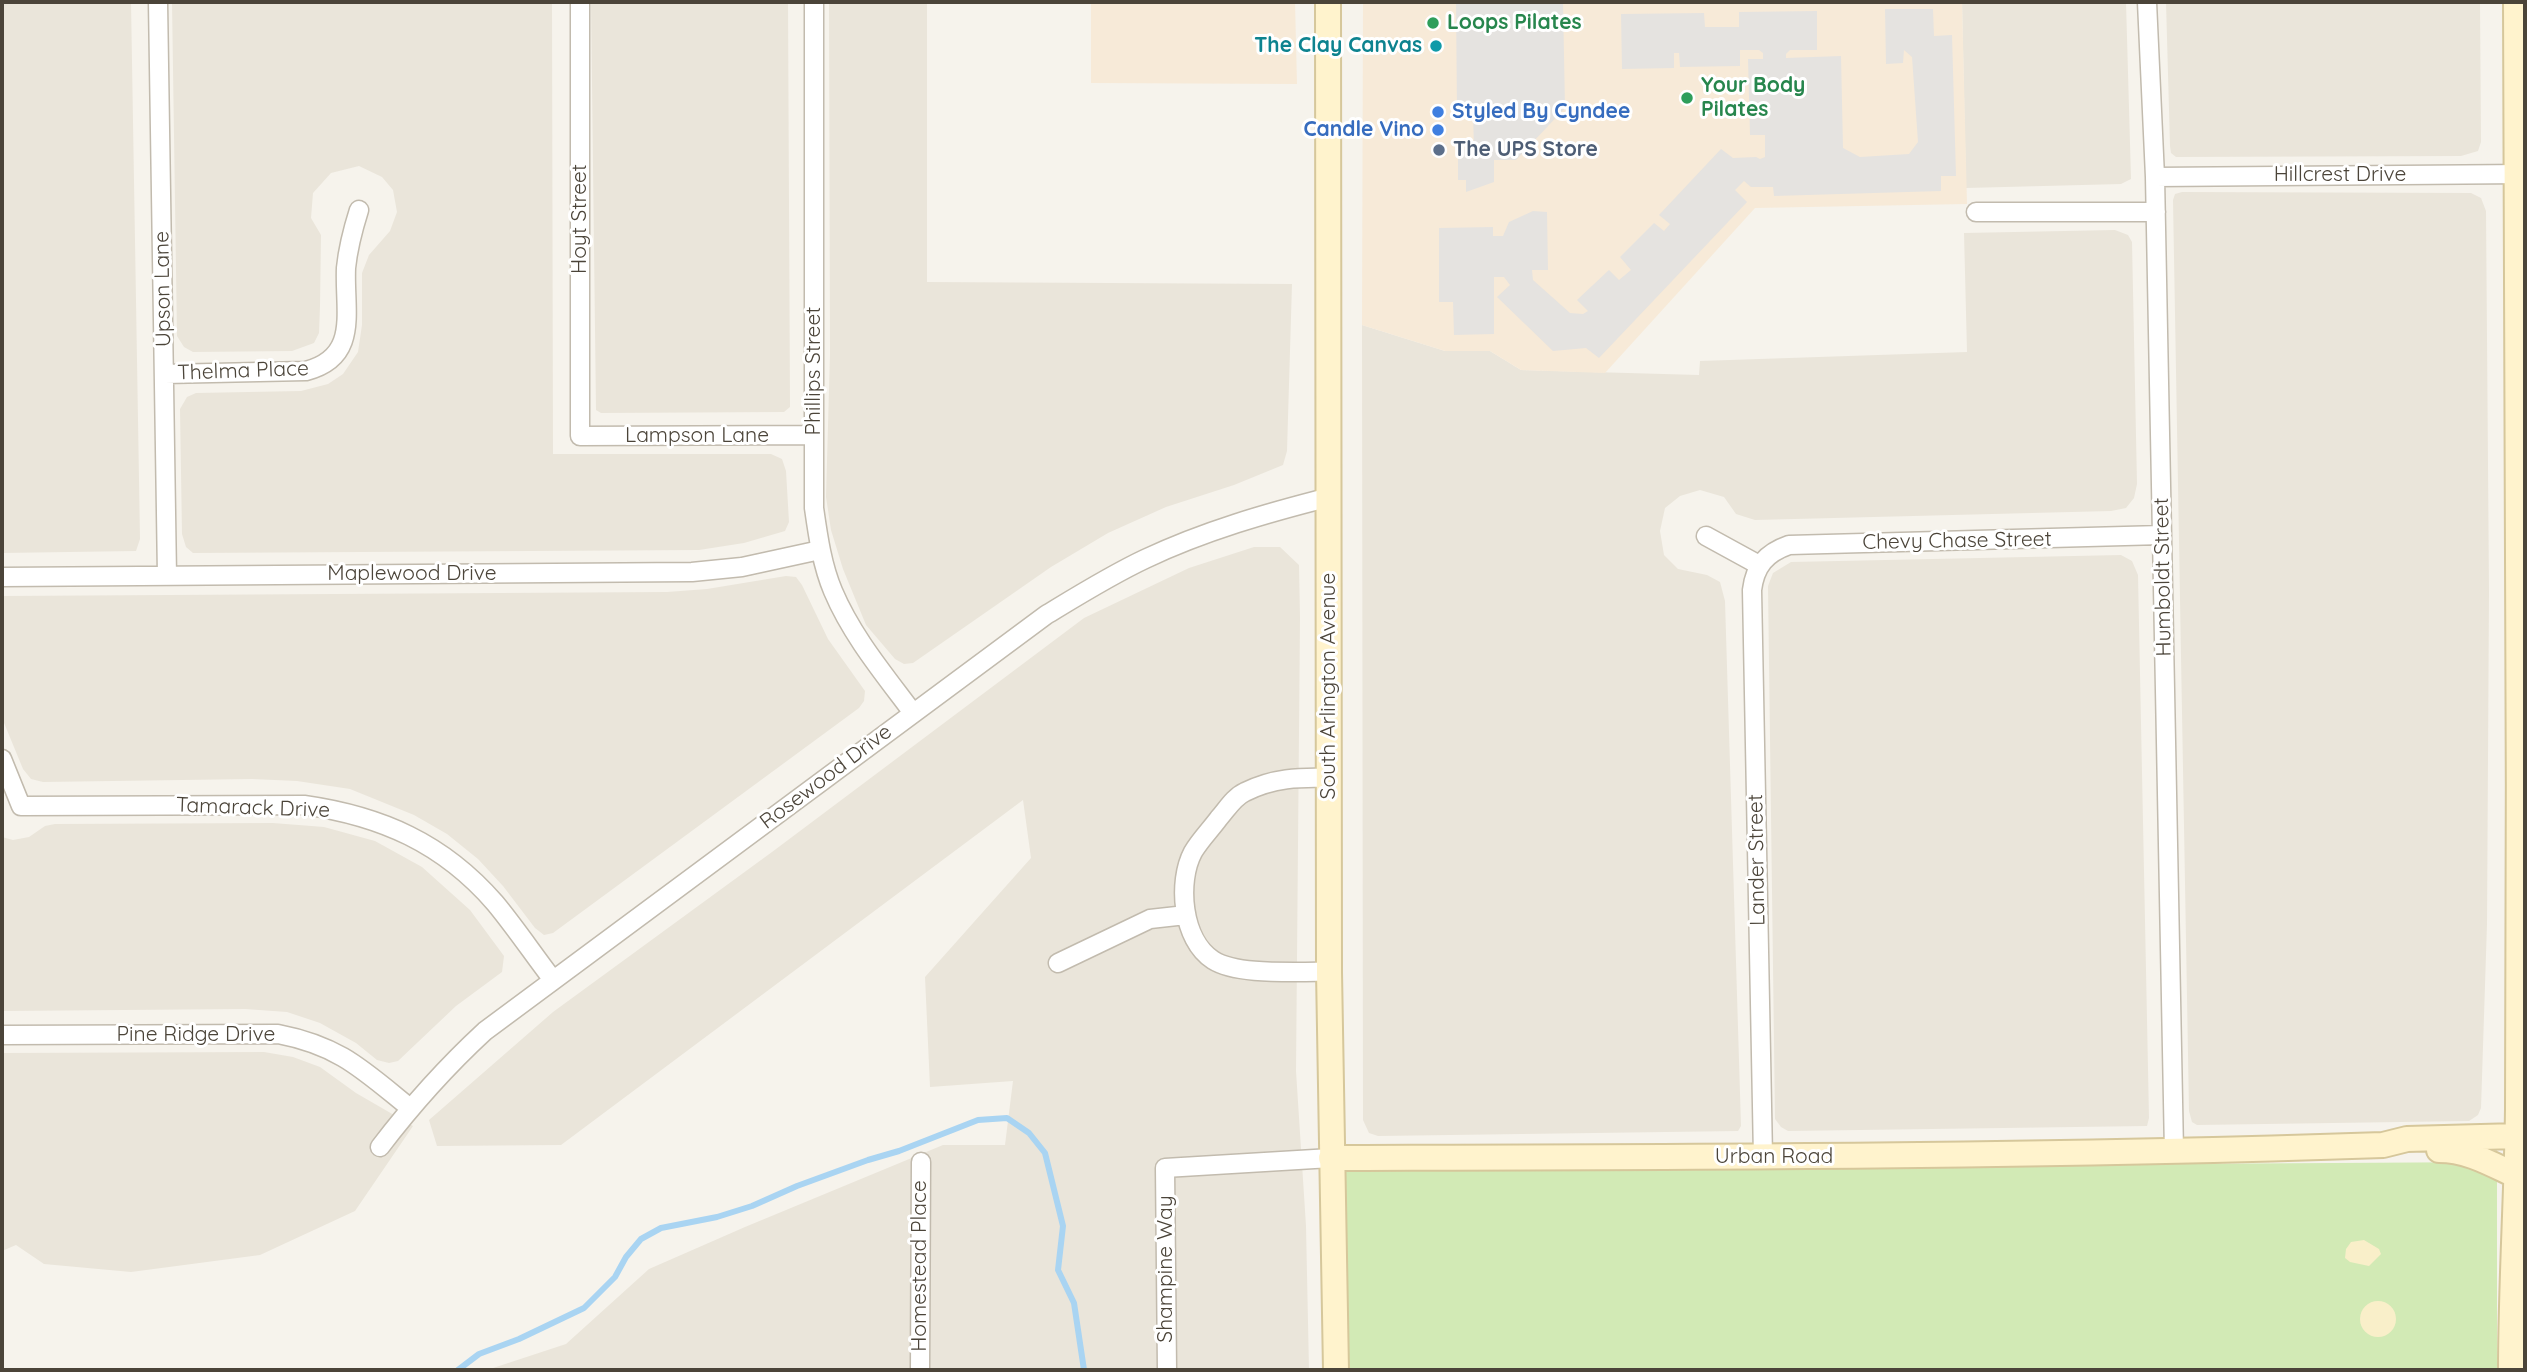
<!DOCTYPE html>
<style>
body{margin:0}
#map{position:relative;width:2527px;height:1372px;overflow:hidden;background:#f6f3ec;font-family:Quicksand,sans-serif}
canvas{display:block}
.frame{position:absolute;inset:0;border:4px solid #4b4439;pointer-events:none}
</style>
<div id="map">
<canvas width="2527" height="1372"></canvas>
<div class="frame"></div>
</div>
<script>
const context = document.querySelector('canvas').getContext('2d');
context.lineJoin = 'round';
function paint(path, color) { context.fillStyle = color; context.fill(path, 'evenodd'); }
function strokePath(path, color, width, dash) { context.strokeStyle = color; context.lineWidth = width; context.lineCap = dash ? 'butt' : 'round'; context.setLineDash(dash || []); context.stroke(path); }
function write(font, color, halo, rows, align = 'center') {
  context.font = font + ' Quicksand,sans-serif'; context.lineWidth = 6; context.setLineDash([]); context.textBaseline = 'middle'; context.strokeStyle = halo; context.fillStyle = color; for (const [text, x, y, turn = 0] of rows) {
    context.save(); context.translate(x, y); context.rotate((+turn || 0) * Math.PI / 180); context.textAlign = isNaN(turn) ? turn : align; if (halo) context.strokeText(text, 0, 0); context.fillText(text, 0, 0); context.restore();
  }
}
paint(new Path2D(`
 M 2,2 L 131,2 L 140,539 L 136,551 L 2,553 Z
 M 172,2 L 552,2 L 553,454 L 771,454 L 782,459 L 786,471 L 789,522 L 785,531 L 744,543 L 699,550 L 193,553 L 186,547 L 182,534 L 180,409 L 187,397 L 196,393 L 301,391 L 328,384 L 343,374 L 358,352 L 362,325 L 362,273 L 369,255 L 390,231 L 397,212 L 393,190 L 382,177 L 359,166 L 331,173 L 313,193 L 311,218 L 321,235 L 320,306 L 319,333 L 314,343 L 292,351 L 193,352 L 184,347 L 177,336 Z
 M 591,2 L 788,2 L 790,407 L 784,412 L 601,413 L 596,410 Z
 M 829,2 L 927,2 L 927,282 L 1292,284 L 1287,451 L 1283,465 L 1234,485 L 1166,507 L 1108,533 L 1051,567 L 913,663 L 904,664 L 895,659 L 866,625 L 843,569 L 831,530 L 826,497 L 830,354 Z
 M 1962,2 L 2126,2 L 2131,179 L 2121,184 L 1966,188 Z
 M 2166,2 L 2480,2 L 2481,142 L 2478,151 L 2461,156 L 2176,157 L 2171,153 L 2170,146 Z
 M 2182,192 L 2471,193 L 2481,198 L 2486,211 L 2489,592 L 2487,924 L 2481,1108 L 2478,1115 L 2469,1121 L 2197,1125 L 2192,1122 L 2189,1111 L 2173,200 L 2175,194 Z
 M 2115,230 L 2128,235 L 2132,242 L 2137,484 L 2134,498 L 2126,508 L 2111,511 L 1755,520 L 1736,514 L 1724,497 L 1700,490 L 1680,496 L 1665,508 L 1660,531 L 1664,555 L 1678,569 L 1707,575 L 1720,582 L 1725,601 L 1741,1126 L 1738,1131 L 1378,1136 L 1369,1133 L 1363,1120 L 1362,325 L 1445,351 L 1490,351 L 1521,370 L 1699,375 L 1700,361 L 1967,352 L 1964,233 Z
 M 1254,547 L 1280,547 L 1299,565 L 1300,618 L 1296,1071 L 1306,1226 L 1309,1370 L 487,1370 L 566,1344 L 649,1269 L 745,1227 L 943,1145 L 1005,1145 L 1013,1081 L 930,1087 L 925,977 L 1031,858 L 1023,800 L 561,1145 L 437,1146 L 429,1120 L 553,1012 L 772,852 L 1084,618 L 1189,568 Z
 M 2121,555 L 2132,561 L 2138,575 L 2149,1118 L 2147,1126 L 1788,1131 L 1781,1127 L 1775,1119 L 1768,586 L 1773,573 L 1791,562 Z
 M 786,576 L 796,577 L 802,585 L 828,639 L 865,691 L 864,701 L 859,708 L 553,933 L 544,935 L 535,928 L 503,886 L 478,859 L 447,834 L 414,815 L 350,789 L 297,781 L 252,779 L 43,782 L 31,779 L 23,769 L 2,718 L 2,596 L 667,592 L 707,589 Z
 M 273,823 L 324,827 L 375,841 L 422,867 L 470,910 L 504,956 L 502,972 L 456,1006 L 398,1061 L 389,1063 L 377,1060 L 356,1043 L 320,1023 L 287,1012 L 245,1009 L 2,1011 L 2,837 L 13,840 L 29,837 L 45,826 L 55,824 Z
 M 264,1052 L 293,1057 L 320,1067 L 356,1093 L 413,1126 L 355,1211 L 260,1255 L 131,1272 L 44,1264 L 16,1245 L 2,1251 L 2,1053 Z`), '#eae5da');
paint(new Path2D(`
 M 1091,2 L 1295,2 L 1297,84 L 1091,83 Z
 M 1363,2 L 1962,2 L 1967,204 L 1755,208 L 1605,373 L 1521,370 L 1490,351 L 1445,351 L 1362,325 Z`), '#f7ead8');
paint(new Path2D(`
 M 2497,1162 L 2497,1370 L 1346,1370 L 1344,1169 Z`), '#d2eab5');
paint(new Path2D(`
 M 2364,1240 L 2379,1249 L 2381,1254 L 2369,1266 L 2350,1262 L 2345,1258 L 2346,1249 L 2351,1242 Z
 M2360 1319a18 18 0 1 1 36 0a18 18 0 1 1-36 0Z`), '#f9efc9');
paint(new Path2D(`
 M 1456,2 L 1563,2 L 1565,108 L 1516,160 L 1494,160 L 1494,182 L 1466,192 L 1466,180 L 1458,180 L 1458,150 L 1474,149 L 1473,113 L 1457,113 Z
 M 1885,9 L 1933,9 L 1934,36 L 1952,35 L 1956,176 L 1941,176 L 1941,191 L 1774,196 L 1773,187 L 1751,187 L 1744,181 L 1735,190 L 1747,202 L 1599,358 L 1586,348 L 1553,351 L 1497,297 L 1510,285 L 1504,277 L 1494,277 L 1494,334 L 1454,335 L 1453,302 L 1439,302 L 1439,228 L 1493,227 L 1493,236 L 1503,236 L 1509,222 L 1533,211 L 1547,212 L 1548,270 L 1532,270 L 1533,280 L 1570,313 L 1583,314 L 1588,311 L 1577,300 L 1609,270 L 1619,280 L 1631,270 L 1620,257 L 1654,223 L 1664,231 L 1670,224 L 1659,215 L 1721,149 L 1733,158 L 1756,157 L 1760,159 L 1765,157 L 1765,135 L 1750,135 L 1748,59 L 1763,59 L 1763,53 L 1759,50 L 1740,50 L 1740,66 L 1680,67 L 1679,53 L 1674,53 L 1674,68 L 1622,69 L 1621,14 L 1704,13 L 1705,27 L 1739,27 L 1739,12 L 1817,11 L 1817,50 L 1790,50 L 1786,54 L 1786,58 L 1841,56 L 1843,148 L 1860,157 L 1909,154 L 1918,142 L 1912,57 L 1904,50 L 1903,63 L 1886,64 Z`), '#e5e3e0');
strokePath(new Path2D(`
 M 458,1370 L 479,1354 L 519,1339 L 584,1308 L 615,1277 L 626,1257 L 641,1239 L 661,1228 L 717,1217 L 752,1206 L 797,1186 L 868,1160 L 899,1151 L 978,1120 L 1007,1118 L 1029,1133 L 1045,1153 L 1063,1226 L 1058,1270 L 1074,1303 L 1084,1370`), '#a9d4f2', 6);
const street = new Path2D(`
 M 158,2 L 167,576
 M 580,2 L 580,436 L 814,435
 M 814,2 L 814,508 C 818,536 822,565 833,591 C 852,636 884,674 913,713
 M 2147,2 L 2155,177 L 2174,1152
 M 2155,177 L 2525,174
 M 1976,212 L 2156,212
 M 165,374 L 306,371 C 360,357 344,311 346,268 C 348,248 353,229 359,210
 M 1706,536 L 1759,565
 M 2,577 L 692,572 L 742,567 L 820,550
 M 2,759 L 21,806 L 304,805 C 381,816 443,843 495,903 C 515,927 533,954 553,980
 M 1329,778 C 1299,777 1273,778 1245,792 C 1234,797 1227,809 1219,818 C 1211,829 1200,840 1193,852 C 1177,882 1182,940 1213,960 C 1238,976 1298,971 1329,972
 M 1058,963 L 1150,919 L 1186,915
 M 2,1035 L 278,1034 C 340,1046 363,1070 410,1108
 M 380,1147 C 412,1105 446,1067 485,1031 L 1046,615 C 1079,595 1111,575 1145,559 C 1204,531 1267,513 1330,497
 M 1763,1157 L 1752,590 C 1755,566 1766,553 1789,545 L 2162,535
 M 920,1370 L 921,1162
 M 1167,1370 L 1165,1168 L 1331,1158`);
const secondary = new Path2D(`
 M 1328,2 L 1329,972 L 1336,1370
 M 2439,1150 C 2468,1150 2491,1164 2517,1176
 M 1331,1158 C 1682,1157 2032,1157 2383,1145 L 2407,1139 L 2518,1136
 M 2511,1370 C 2511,1283 2517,1196 2518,1109 C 2520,740 2518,371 2516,2`);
strokePath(street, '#c2bbae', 21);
strokePath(secondary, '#d6c79b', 28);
strokePath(street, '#fff', 18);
strokePath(secondary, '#fff3cd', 24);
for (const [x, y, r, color] of [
 [1433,23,7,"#2e9e5b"],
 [1436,46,7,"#0f9aa8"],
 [1687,98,7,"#2e9e5b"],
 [1438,112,7,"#3f7fe0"],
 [1438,130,7,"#3f7fe0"],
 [1439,150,7,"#5c6f8a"]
]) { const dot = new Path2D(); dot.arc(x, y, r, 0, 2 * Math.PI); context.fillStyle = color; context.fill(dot); strokePath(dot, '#fff', 2.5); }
write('bold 21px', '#27864d', '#fff', [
 ["Loops Pilates",1447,23],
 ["Your Body",1701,86],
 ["Pilates",1701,110]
], 'left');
write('bold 21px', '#0d838f', '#fff', [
 ["The Clay Canvas",1422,46]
], 'right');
write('bold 21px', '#366cbe', '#fff', [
 ["Styled By Cyndee",1452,112],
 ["Candle Vino",1424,130,"right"]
], 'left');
write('bold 21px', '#4e5e75', '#fff', [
 ["The UPS Store",1453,150]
], 'left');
write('21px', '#4b4439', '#fff', [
 ["Hillcrest Drive",2340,175],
 ["Hoyt Street",580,219,-90],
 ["Upson Lane",163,289,-91],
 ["Thelma Place",243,371,-2],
 ["Phillips Street",814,371,-90],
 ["Lampson Lane",697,436],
 ["Chevy Chase Street",1957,541,-1],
 ["Maplewood Drive",412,574],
 ["Humboldt Street",2163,577,-91],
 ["South Arlington Avenue",1329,686,-90],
 ["Rosewood Drive",826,777,-37],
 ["Tamarack Drive",253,808,2],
 ["Lander Street",1757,860,-91],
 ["Pine Ridge Drive",196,1035],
 ["Urban Road",1774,1157],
 ["Homestead Place",920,1266,-90],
 ["Shampine Way",1166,1269,-90]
]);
</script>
